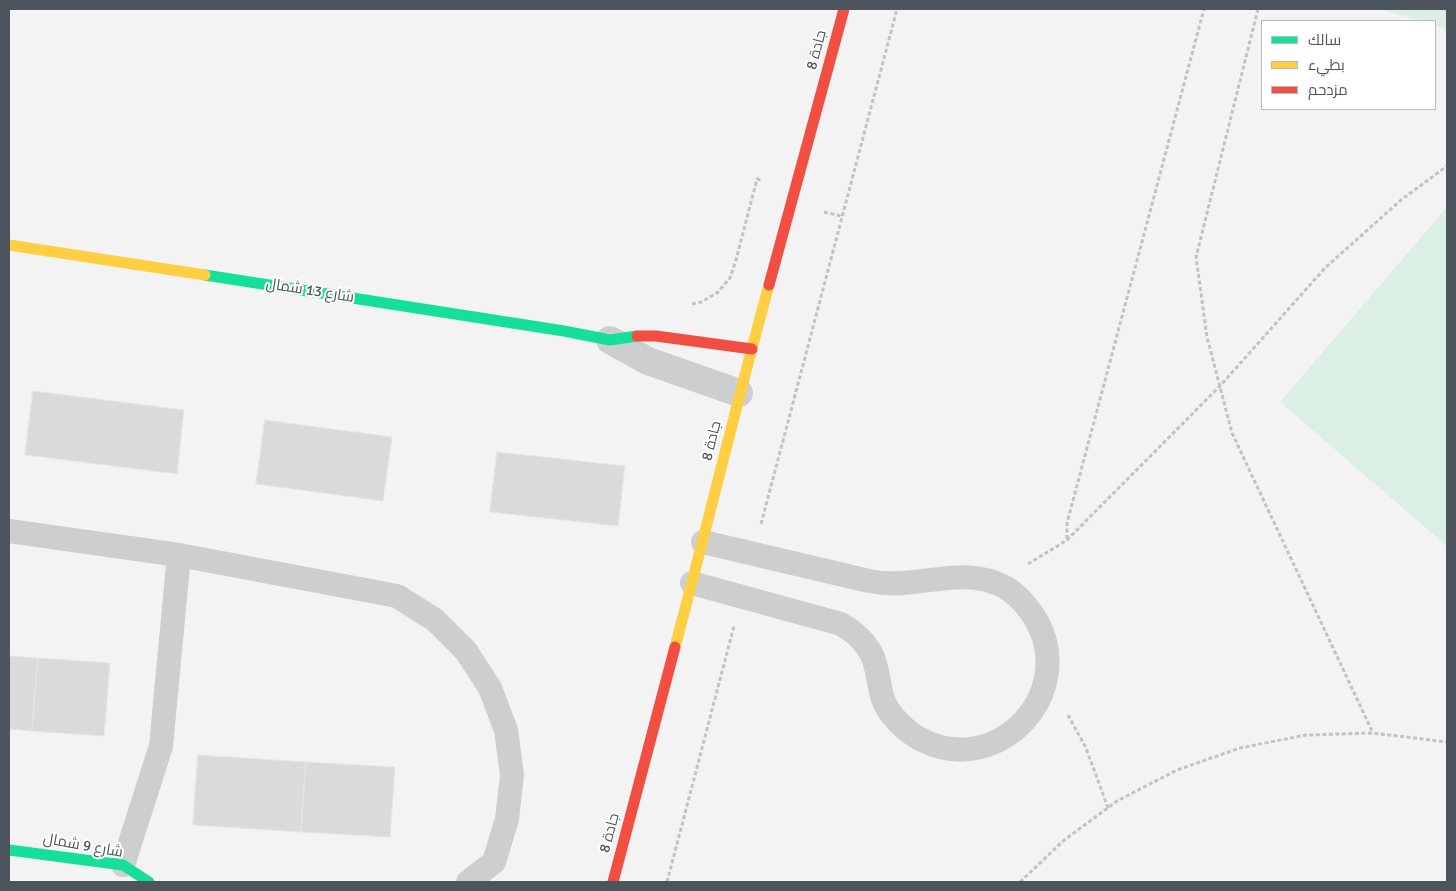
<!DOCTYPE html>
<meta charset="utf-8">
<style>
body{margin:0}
#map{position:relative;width:1456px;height:891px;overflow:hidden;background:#f3f3f3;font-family:Signika,Cairo,sans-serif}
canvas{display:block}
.frame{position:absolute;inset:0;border:10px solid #4c545d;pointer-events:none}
.legend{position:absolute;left:1261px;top:20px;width:175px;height:90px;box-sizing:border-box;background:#fff;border:1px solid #b7bbbe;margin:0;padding:6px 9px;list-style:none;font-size:15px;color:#4c545d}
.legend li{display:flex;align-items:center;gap:10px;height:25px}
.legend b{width:25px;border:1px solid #b7bbbe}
</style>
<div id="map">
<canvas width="1456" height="891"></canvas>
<div class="frame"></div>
<ul class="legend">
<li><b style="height:6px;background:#16e098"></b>سالك</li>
<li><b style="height:6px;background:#ffcf43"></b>بطيء</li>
<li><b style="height:6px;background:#f24e42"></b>مزدحم</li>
</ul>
</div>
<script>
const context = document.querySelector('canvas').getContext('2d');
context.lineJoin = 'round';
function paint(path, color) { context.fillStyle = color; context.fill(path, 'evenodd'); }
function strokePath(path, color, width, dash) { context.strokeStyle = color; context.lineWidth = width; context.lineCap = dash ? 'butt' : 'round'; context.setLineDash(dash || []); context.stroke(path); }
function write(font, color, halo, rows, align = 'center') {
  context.font = font + ' Signika,Cairo,sans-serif'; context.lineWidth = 4; context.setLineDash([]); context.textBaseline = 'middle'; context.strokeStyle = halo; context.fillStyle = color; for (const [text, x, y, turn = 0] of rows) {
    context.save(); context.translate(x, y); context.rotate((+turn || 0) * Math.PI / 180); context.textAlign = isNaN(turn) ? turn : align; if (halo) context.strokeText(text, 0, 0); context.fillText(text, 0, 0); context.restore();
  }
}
paint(new Path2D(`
 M 1380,9 L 1447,9 L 1447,29 L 1435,26 L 1435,21 L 1421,21 Z
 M 1447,207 L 1447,546 L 1280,402 Z`), '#dbefe4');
const building = new Path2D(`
 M 33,391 L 184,410 L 177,474 L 25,455 Z
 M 265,420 L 392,437 L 383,501 L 256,484 Z
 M 497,452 L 625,466 L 618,526 L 490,512 Z
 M 9,656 L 38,658 L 32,731 L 9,729 Z
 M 38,658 L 110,663 L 104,736 L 32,731 Z
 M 198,755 L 306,762 L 301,832 L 193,825 Z
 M 306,762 L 395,767 L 390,837 L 301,832 Z`);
paint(building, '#d9dadc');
strokePath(building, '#e5e5e5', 1);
strokePath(new Path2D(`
 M 1258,9 L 1196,257 L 1207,337 L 1232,433 L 1373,733
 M 824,212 L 841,216
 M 692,304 L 701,302 L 717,293 L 730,278 L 736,260 L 757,179 L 762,180
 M 761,524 L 897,9
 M 1067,539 L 1067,523 L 1204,9
 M 1028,564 L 1067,540 L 1220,386 L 1325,268 L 1401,200 L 1447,166
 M 1068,715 L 1086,748 L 1108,808
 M 667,882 L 734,626
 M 1020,882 L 1063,841 L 1117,801 L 1177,770 L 1240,748 L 1306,735 L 1373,733 L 1447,742`), '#bdc5c3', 3, [4, 2.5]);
strokePath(new Path2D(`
 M 9,531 L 179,555 L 397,596 L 435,620 L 466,651 L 490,688 L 506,730 L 512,775 L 507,819 L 494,862 L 468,882
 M 692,583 L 841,624 C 853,631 864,640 871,653 C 878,666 878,682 882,696 C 887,714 906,732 922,740 C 999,779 1079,691 1035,618 C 1026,604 1013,589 996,583 C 965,571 935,581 903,583 C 891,584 880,583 869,581 L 703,542
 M 123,865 L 161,746 L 179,555`), '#cdced0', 24);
strokePath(new Path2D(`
 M 610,340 L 648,361 L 739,393`), '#cdced0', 28);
strokePath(new Path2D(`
 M 205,275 L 564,331 L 610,340 L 637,336
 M 9,850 L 123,865 L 149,882`), '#16e098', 11);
strokePath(new Path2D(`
 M 9,245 L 205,275
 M 675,647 C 707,527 736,405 769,285`), '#ffcf43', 11);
strokePath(new Path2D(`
 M 769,285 L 844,9
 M 637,336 L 656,336 L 752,349
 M 613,882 L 675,647`), '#f24e42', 11);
write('15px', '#4c545d', '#fff', [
 ["جادة 8",817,50,-75],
 ["شارع 13 شمال",310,291,9],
 ["جادة 8",712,441,-76],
 ["جادة 8",610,833,-75],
 ["شارع 9 شمال",83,846,10]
]);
</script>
